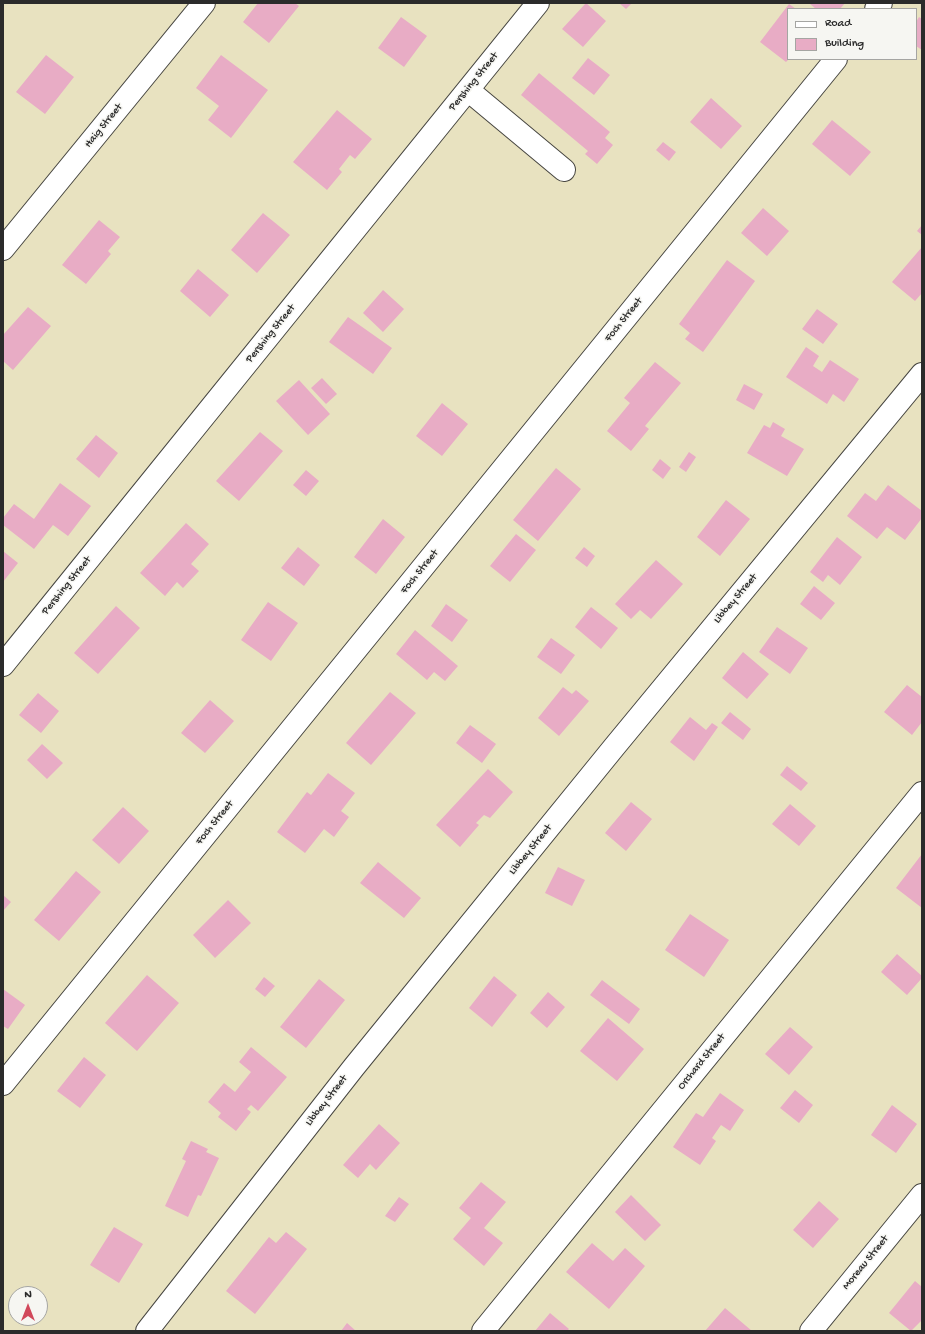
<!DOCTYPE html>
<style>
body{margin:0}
#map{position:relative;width:925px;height:1334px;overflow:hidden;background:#e8e2c0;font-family:"Gochi Hand",sans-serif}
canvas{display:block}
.frame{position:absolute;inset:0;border:4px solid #2b2b2b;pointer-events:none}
.legend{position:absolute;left:787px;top:8px;width:130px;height:52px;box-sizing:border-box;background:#f6f6f2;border:1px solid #a5a5a2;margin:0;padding:5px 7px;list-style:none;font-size:12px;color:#2b2b2b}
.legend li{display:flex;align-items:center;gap:8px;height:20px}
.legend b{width:20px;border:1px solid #a5a5a2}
.north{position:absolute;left:8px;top:1286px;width:40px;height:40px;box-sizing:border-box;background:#f6f6f2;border:1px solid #a5a5a2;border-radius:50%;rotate:0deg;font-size:11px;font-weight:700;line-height:16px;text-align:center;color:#2b2b2b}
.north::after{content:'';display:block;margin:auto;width:14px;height:18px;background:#d1495b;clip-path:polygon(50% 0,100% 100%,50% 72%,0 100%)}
</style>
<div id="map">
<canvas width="925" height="1334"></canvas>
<div class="frame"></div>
<ul class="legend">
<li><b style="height:5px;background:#fff"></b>Road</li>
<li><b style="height:11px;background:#e8acc5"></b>Building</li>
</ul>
<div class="north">N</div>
</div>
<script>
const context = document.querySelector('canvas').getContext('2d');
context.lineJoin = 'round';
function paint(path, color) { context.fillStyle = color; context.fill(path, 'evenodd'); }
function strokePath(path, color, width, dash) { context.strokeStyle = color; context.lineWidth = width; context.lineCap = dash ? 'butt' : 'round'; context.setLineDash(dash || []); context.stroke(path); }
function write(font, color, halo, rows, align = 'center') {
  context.font = font + ' "Gochi Hand",sans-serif'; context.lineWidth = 3; context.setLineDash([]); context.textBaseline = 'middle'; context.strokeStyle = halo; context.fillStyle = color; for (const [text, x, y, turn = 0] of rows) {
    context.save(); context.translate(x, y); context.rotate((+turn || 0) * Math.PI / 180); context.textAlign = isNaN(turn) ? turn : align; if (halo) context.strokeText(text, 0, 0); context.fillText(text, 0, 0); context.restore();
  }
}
paint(new Path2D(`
 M 258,3 L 295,3 L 299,6 L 269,43 L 243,22 Z
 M 586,3 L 606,21 L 583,47 L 562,29 Z
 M 619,3 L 632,3 L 626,9 Z
 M 809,3 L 845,3 L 840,9 L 816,9 Z
 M 789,4 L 796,9 L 788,9 L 788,60 L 786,62 L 760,42 Z
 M 401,17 L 427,36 L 404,67 L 378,48 Z
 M 919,17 L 922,19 L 922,50 L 916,46 L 916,22 Z
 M 46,55 L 74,77 L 45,114 L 16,92 Z
 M 221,55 L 268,90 L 231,138 L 208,120 L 219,106 L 196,88 Z
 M 588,58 L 610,75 L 594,95 L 572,78 Z
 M 539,73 L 610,132 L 605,138 L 613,145 L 597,164 L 585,154 L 588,151 L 521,95 Z
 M 711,98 L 742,126 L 721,149 L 690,122 Z
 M 337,110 L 372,139 L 355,159 L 350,155 L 339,169 L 342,172 L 327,190 L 293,162 Z
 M 832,120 L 871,152 L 850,176 L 812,144 Z
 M 663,142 L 676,152 L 669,161 L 656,150 Z
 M 763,208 L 789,231 L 767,256 L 741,233 Z
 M 263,213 L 290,235 L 257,273 L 231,250 Z
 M 99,220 L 120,237 L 108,251 L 111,254 L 86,284 L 62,265 Z
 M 922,225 L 922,235 L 917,231 Z
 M 922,247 L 922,293 L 915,301 L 892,282 Z
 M 727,260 L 755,281 L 703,352 L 685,339 L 690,333 L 679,324 Z
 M 198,269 L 229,295 L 210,317 L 180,291 Z
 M 383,290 L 404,309 L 383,332 L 363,313 Z
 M 28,307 L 51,326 L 13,370 L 3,361 L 3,335 Z
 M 817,309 L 838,324 L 823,344 L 802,329 Z
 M 348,317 L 392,348 L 373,374 L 329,342 Z
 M 806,347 L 819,356 L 813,366 L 822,372 L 830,360 L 859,379 L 844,402 L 833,394 L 827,404 L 786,377 Z
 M 655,362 L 681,383 L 645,426 L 649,429 L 631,451 L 607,431 L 630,403 L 624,398 Z
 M 322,378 L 337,394 L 326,404 L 311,388 Z
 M 299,380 L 330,414 L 308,435 L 276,401 Z
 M 744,384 L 763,394 L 754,410 L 736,400 Z
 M 442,403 L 468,424 L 442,456 L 416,436 Z
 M 773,422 L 785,429 L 781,436 L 804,449 L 787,476 L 747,453 L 764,425 L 770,428 Z
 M 260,432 L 283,451 L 239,501 L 216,481 Z
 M 96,435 L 118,453 L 99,478 L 76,459 Z
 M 689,452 L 696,457 L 686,472 L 679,467 Z
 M 660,459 L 671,468 L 663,479 L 652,470 Z
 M 556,468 L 581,489 L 538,541 L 513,520 Z
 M 306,470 L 319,481 L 306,496 L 293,485 Z
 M 60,483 L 91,506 L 68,536 L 53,525 L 34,549 L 3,525 L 3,518 L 14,504 L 34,519 Z
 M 888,485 L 922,511 L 922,518 L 905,540 L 887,527 L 877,539 L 847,516 L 865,493 L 876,501 Z
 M 726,500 L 750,519 L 720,556 L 697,537 Z
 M 383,519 L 405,537 L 376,574 L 354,557 Z
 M 186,523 L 209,544 L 191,564 L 199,571 L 183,588 L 177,582 L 165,596 L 140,573 Z
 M 516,534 L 536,550 L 510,582 L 490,566 Z
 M 837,537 L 862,557 L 840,585 L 828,575 L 823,582 L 810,572 Z
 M 298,547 L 320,565 L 304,586 L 281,568 Z
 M 584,547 L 595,556 L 587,567 L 575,558 Z
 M 3,551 L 18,563 L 3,582 Z
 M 656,560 L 683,584 L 651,619 L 640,610 L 631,619 L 615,604 Z
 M 814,586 L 835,603 L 821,620 L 800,604 Z
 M 268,602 L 298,623 L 271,661 L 241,640 Z
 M 446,604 L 468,620 L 452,642 L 431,626 Z
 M 116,606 L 140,628 L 98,674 L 74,653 Z
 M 591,607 L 618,628 L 601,649 L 575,627 Z
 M 777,627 L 808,648 L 790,674 L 759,652 Z
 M 415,630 L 458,666 L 445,681 L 434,672 L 427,680 L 396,654 Z
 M 551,638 L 575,655 L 561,674 L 537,657 Z
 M 743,652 L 769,674 L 747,699 L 722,678 Z
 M 907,685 L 922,697 L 922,722 L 912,735 L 884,712 Z
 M 563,687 L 572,694 L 576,690 L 589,701 L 559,736 L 538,718 Z
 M 390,692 L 416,713 L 371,765 L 346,743 Z
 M 38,693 L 59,711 L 41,733 L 19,715 Z
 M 210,700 L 234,721 L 205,753 L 181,733 Z
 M 730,712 L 751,729 L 743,740 L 721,723 Z
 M 690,717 L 706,730 L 712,723 L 718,727 L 694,761 L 670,742 Z
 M 470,725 L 496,744 L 482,763 L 456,743 Z
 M 42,744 L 63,763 L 47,779 L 27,760 Z
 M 787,766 L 808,783 L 801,791 L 780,775 Z
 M 488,769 L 513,792 L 490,818 L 484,815 L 476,823 L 479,825 L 460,847 L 436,825 Z
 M 328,773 L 355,793 L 341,811 L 349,817 L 334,837 L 324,829 L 305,853 L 277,832 L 307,792 L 311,795 Z
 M 631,802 L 652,819 L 626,851 L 605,833 Z
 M 790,804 L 816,826 L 799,846 L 772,824 Z
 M 123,807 L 149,831 L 119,864 L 92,840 Z
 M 922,854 L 922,908 L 896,888 Z
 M 378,862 L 421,898 L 404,918 L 360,883 Z
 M 558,867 L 585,880 L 572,906 L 545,893 Z
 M 76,871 L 101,892 L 59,941 L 34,920 Z
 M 3,895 L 11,902 L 3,911 Z
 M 228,900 L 251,923 L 215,958 L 193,935 Z
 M 690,914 L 729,940 L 704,977 L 665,950 Z
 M 897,954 L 922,976 L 922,978 L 907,995 L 881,972 Z
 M 147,975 L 179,1003 L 137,1051 L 105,1023 Z
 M 494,976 L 517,995 L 492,1027 L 469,1008 Z
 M 264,977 L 275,986 L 265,997 L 255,989 Z
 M 319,979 L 345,1000 L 306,1048 L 280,1027 Z
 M 602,980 L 640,1009 L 629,1024 L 590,995 Z
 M 3,989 L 25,1005 L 8,1029 L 3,1026 Z
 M 548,992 L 565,1007 L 547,1028 L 530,1013 Z
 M 608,1018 L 644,1049 L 617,1081 L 580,1051 Z
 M 790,1027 L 813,1047 L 789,1075 L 765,1054 Z
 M 251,1047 L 287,1077 L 258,1111 L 251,1105 L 247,1109 L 251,1112 L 236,1131 L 218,1117 L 221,1113 L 208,1102 L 224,1083 L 235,1092 L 251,1072 L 239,1062 Z
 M 84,1057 L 106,1075 L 80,1108 L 57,1091 Z
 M 795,1090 L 813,1105 L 799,1123 L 780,1108 Z
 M 720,1093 L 744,1110 L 730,1131 L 721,1125 L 712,1138 L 716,1141 L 700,1165 L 673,1147 L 696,1113 L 703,1117 Z
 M 892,1105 L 917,1124 L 896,1153 L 871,1135 Z
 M 379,1124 L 400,1143 L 376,1170 L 370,1164 L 358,1178 L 343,1165 Z
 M 191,1141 L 208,1149 L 206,1152 L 219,1158 L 201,1196 L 198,1195 L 188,1217 L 165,1206 L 186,1161 L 182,1159 Z
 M 481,1182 L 506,1202 L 484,1228 L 503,1243 L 484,1266 L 453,1239 L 471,1218 L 459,1208 Z
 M 631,1195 L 661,1225 L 645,1241 L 615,1212 Z
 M 399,1197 L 409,1204 L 395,1222 L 385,1216 Z
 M 819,1201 L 839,1219 L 813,1248 L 793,1230 Z
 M 114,1227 L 143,1244 L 119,1283 L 90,1265 Z
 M 286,1232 L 307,1249 L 255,1314 L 226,1291 L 269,1237 L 276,1243 Z
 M 592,1243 L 613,1261 L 625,1248 L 645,1266 L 609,1309 L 566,1272 Z
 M 915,1281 L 922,1287 L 922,1320 L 911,1331 L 889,1313 Z
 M 725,1308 L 752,1331 L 705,1331 Z
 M 550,1313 L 569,1329 L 567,1331 L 535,1331 Z
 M 347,1323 L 356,1331 L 341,1331 Z`), '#e8acc5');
const minor = new Path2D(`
 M 876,9 L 881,3
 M 468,90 L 564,170
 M 3,249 L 204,3
 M 3,665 L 538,3
 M 3,1084 L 836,59
 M 147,1331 L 354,1067 L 615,746 L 922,374
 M 483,1331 L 922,793
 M 811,1331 L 922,1195`);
strokePath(minor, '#474641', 24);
strokePath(minor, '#fff', 22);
write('11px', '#2b2b2b', '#f6f6f2', [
 ["Pershing Street",474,82,-51],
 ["Haig Street",104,126,-51],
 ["Foch Street",624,320,-51],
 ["Pershing Street",271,334,-51],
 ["Foch Street",420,572,-51],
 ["Pershing Street",67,586,-51],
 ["Libbey Street",736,599,-50],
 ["Foch Street",215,823,-51],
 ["Libbey Street",531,850,-51],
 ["Orchard Street",702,1062,-51],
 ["Libbey Street",327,1101,-52],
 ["Moreau Street",866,1263,-51]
]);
</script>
